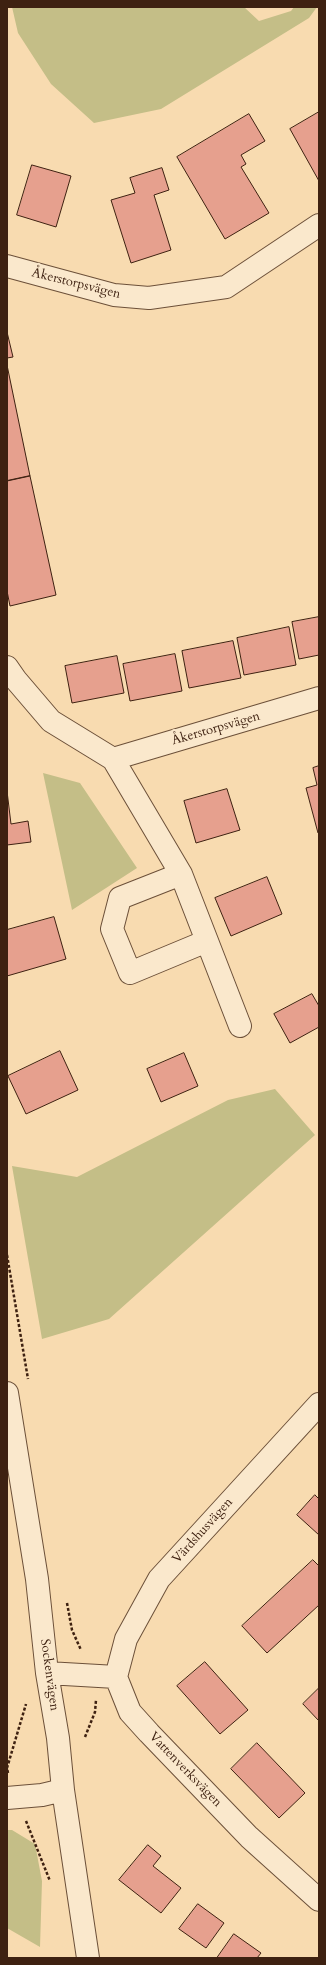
<!DOCTYPE html>
<meta charset="utf-8">
<style>
body{margin:0}
#map{position:relative;width:326px;height:1965px;overflow:hidden;background:#f8dbb0;font-family:Cardo,serif}
canvas{display:block}
.frame{position:absolute;inset:0;border:8px solid #3e2111;pointer-events:none}
</style>
<div id="map">
<canvas width="326" height="1965"></canvas>
<div class="frame"></div>
</div>
<script>
const context = document.querySelector('canvas').getContext('2d');
context.lineJoin = 'round';
function paint(path, color) { context.fillStyle = color; context.fill(path, 'evenodd'); }
function strokePath(path, color, width, dash) { context.strokeStyle = color; context.lineWidth = width; context.lineCap = dash ? 'butt' : 'round'; context.setLineDash(dash || []); context.stroke(path); }
function write(font, color, halo, rows, align = 'center') {
  context.font = font + ' Cardo,serif'; context.lineWidth = 4; context.setLineDash([]); context.textBaseline = 'middle'; context.strokeStyle = halo; context.fillStyle = color; for (const [text, x, y, turn = 0] of rows) {
    context.save(); context.translate(x, y); context.rotate((+turn || 0) * Math.PI / 180); context.textAlign = isNaN(turn) ? turn : align; if (halo) context.strokeText(text, 0, 0); context.fillText(text, 0, 0); context.restore();
  }
}
paint(new Path2D(`
 M 12,7 L 244,7 L 259,21 L 291,11 L 294,7 L 317,7 L 309,18 L 161,109 L 94,123 L 51,84 L 18,33 Z
 M 43,773 L 80,783 L 137,868 L 72,910 Z
 M 275,1089 L 315,1135 L 109,1319 L 42,1339 L 12,1166 L 77,1177 L 228,1100 Z
 M 7,1830 L 12,1830 L 35,1844 L 42,1881 L 40,1947 L 7,1928 Z`), '#c4be87');
const building = new Path2D(`
 M 319,112 L 319,181 L 290,129 Z
 M 249,114 L 265,141 L 241,155 L 246,164 L 241,167 L 269,213 L 225,239 L 177,157 Z
 M 32,165 L 71,176 L 56,227 L 17,215 Z
 M 162,168 L 169,190 L 154,195 L 171,250 L 131,263 L 111,200 L 135,193 L 130,178 Z
 M 7,332 L 13,357 L 7,358 Z
 M 7,365 L 30,476 L 7,481 Z
 M 30,476 L 56,595 L 10,606 L 7,591 L 7,481 Z
 M 319,617 L 319,655 L 299,659 L 292,622 Z
 M 289,627 L 296,665 L 244,675 L 237,638 Z
 M 233,641 L 241,678 L 189,688 L 182,651 Z
 M 175,654 L 182,691 L 130,701 L 123,664 Z
 M 117,656 L 124,693 L 72,703 L 65,666 Z
 M 319,766 L 319,833 L 318,833 L 306,788 L 317,785 L 313,768 Z
 M 227,789 L 240,830 L 196,843 L 184,801 Z
 M 7,791 L 11,824 L 28,821 L 31,842 L 7,845 Z
 M 267,877 L 282,914 L 231,936 L 215,898 Z
 M 54,917 L 66,959 L 7,976 L 7,930 Z
 M 312,994 L 319,1006 L 319,1027 L 290,1043 L 274,1014 Z
 M 60,1051 L 78,1090 L 26,1114 L 8,1076 Z
 M 184,1053 L 198,1086 L 161,1102 L 147,1069 Z
 M 315,1495 L 319,1499 L 319,1535 L 297,1515 Z
 M 313,1560 L 319,1566 L 319,1605 L 267,1653 L 242,1626 Z
 M 205,1662 L 248,1710 L 220,1734 L 177,1686 Z
 M 319,1688 L 319,1721 L 303,1704 Z
 M 257,1743 L 305,1793 L 279,1818 L 231,1769 Z
 M 148,1845 L 161,1856 L 153,1866 L 181,1888 L 161,1913 L 119,1880 Z
 M 198,1904 L 224,1923 L 206,1948 L 179,1929 Z
 M 234,1934 L 261,1953 L 257,1958 L 217,1958 Z`);
paint(building, '#e6a08e');
strokePath(building, '#3e2111', 1);
const minor = new Path2D(`
 M 7,266 L 114,295 L 149,298 L 226,287 L 319,225
 M 7,667 L 16,680 L 51,721 L 113,759 L 319,698
 M 113,759 L 181,874 L 240,1026
 M 181,874 L 120,898 L 112,929 L 130,973 L 207,941
 M 7,1393 L 37,1579 L 47,1673 L 58,1738 L 63,1790 L 88,1958
 M 47,1673 L 116,1677
 M 116,1677 L 126,1639 L 159,1579 L 319,1404
 M 116,1677 L 130,1712 L 149,1733 L 249,1837 L 319,1900
 M 7,1798 L 42,1795 L 63,1790`);
strokePath(minor, '#6c5039', 24);
strokePath(new Path2D(`
 M 7,1255 L 28,1379
 M 67,1603 L 72,1630 L 81,1650
 M 85,1737 L 95,1712 L 96,1700
 M 8,1773 L 7,1768 L 26,1704
 M 26,1821 L 50,1881`), '#3e2111', 2.5, [3, 2]);
strokePath(minor, '#fae8cc', 22);
write('13px', '#3e2111', '#fae8cc', [
 ["Åkerstorpsvägen",76,284,14],
 ["Åkerstorpsvägen",216,729,-16],
 ["Värdshusvägen",203,1531,-48],
 ["Sockenvägen",49,1675,82],
 ["Vattenverksvägen",185,1770,46]
]);
</script>
